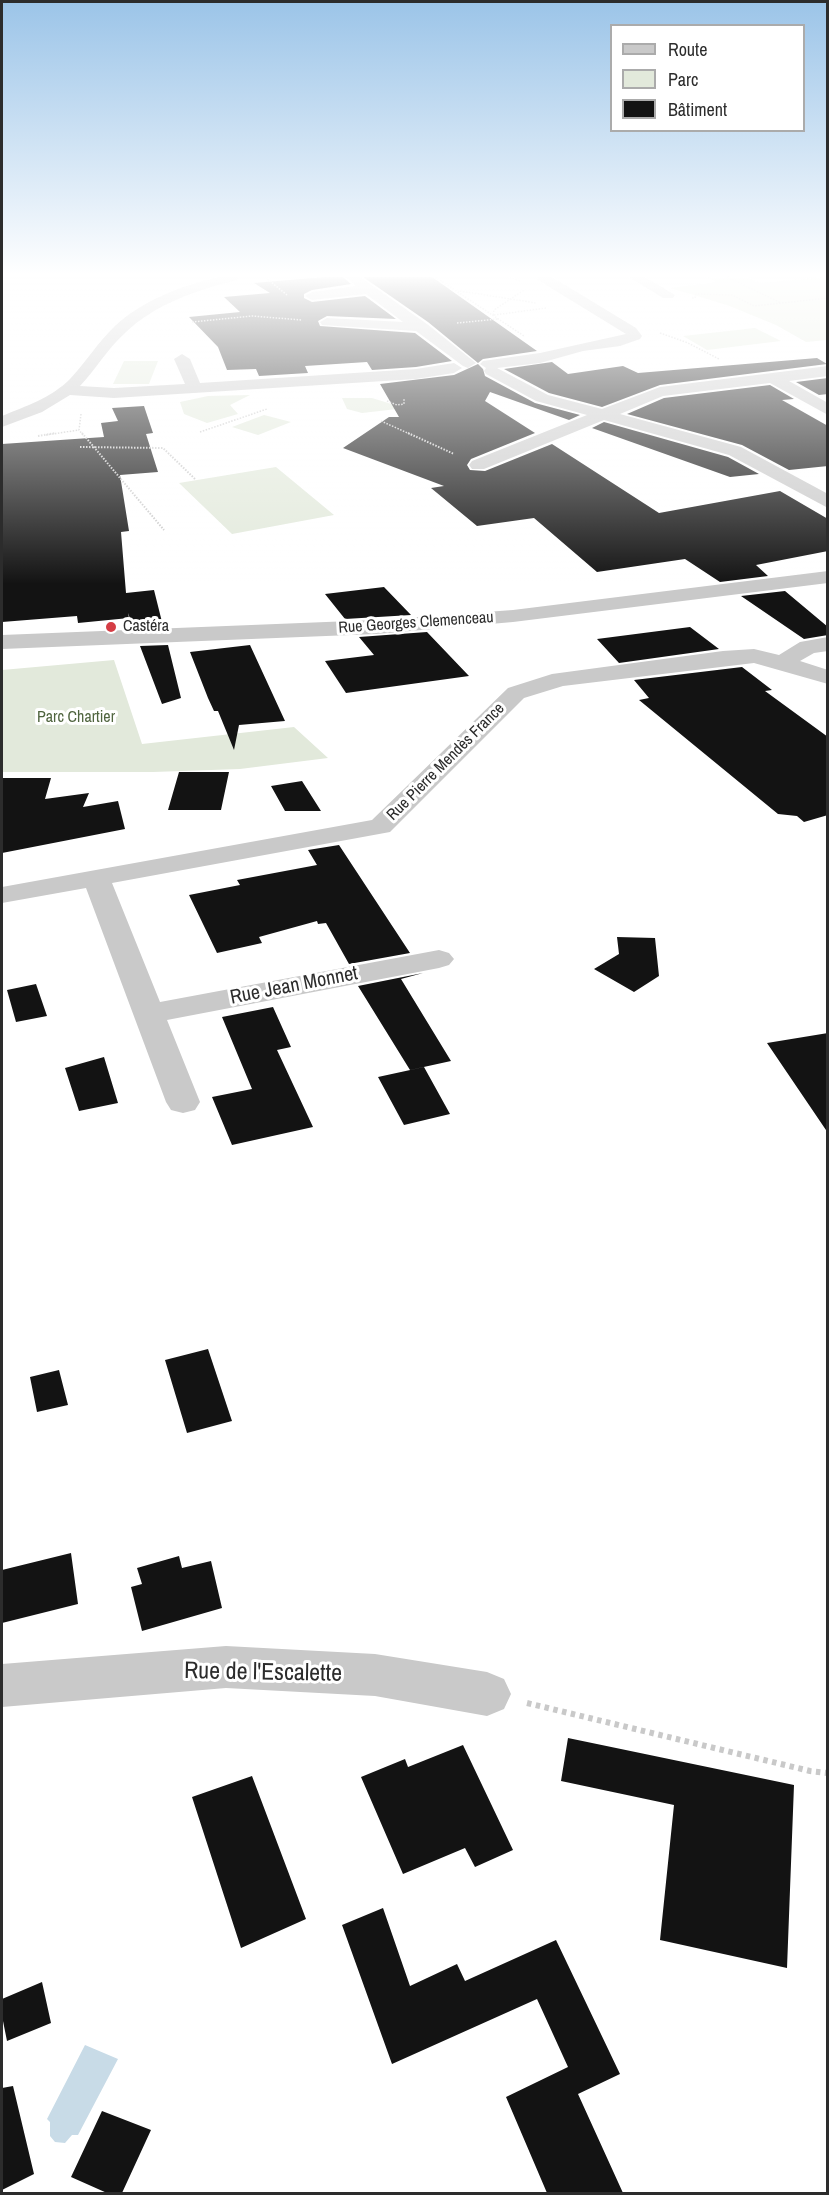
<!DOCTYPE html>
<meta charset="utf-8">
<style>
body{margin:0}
#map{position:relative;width:829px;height:2195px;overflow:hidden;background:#fff;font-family:"Archivo Narrow",sans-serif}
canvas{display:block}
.frame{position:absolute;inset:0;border:3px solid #2c2c2c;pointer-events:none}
.legend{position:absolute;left:610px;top:24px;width:195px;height:108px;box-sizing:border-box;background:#fff;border:2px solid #ababab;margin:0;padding:8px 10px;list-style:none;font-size:18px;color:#2c2c2c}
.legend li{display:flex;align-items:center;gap:12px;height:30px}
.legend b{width:30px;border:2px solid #ababab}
</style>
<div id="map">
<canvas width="829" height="2195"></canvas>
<div class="frame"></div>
<ul class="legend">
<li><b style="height:8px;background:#c9c9c9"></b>Route</li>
<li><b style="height:16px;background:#e2e9db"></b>Parc</li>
<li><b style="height:16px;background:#131313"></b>Bâtiment</li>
</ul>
</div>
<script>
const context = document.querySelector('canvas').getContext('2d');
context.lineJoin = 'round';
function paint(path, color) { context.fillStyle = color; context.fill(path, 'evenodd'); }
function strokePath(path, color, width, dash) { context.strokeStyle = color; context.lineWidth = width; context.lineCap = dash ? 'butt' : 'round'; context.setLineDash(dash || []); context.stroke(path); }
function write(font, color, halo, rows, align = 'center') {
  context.font = font + ' "Archivo Narrow",sans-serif'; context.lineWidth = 6; context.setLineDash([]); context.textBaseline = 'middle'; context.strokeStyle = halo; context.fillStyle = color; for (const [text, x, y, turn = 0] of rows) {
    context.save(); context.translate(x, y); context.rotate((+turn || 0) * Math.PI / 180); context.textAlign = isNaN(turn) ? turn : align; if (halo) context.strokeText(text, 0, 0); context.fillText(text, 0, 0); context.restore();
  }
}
paint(new Path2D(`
 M 707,277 L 746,277 L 760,283 L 827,277 L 827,340 L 806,342 L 776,325 L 727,305 L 670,288 L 716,282 Z
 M 755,328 L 781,341 L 707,350 L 683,336 Z
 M 124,361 L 158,361 L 149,384 L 113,384 Z
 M 250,395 L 230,405 L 238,414 L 207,423 L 184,414 L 180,402 L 208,396 Z
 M 342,398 L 372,398 L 398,406 L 397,409 L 362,413 L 347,409 Z
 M 264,415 L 291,422 L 258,435 L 232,427 Z
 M 276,467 L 334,515 L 232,534 L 179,483 Z
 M 114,660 L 142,744 L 294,727 L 328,758 L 240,769 L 153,772 L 2,772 L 2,670 Z`), '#e2e9db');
paint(new Path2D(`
 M 85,2045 L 118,2059 L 78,2135 L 72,2135 L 65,2143 L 55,2142 L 50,2136 L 50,2122 L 47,2119 Z`), '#c8dbe7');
paint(new Path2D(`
 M 324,277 L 343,277 L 351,284 L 312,290 L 304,294 L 304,298 L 312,302 L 365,296 L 396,319 L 327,316 L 318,321 L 320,326 L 415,333 L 452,361 L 416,367 L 372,370 L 367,362 L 305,366 L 308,373 L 259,376 L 256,369 L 227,370 L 218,347 L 189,317 L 240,312 L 224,297 L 270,293 L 254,283 Z
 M 363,277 L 432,277 L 537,351 L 483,359 L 478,363 L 428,322 Z
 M 817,358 L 827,364 L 660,385 L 602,407 L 549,393 L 504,369 L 552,362 L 568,374 L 623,366 L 638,373 Z
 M 478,364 L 483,369 L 485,376 L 535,403 L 580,415 L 569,420 L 490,392 L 485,401 L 535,433 L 471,459 L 467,465 L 470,470 L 485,471 L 552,444 L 659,513 L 780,491 L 828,519 L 828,551 L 756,565 L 768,576 L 720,582 L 685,559 L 597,572 L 534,518 L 477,526 L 431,488 L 444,486 L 343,448 L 389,417 L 399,417 L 380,384 L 454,375 Z
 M 828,378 L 828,394 L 819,395 L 796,382 Z
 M 770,385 L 794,399 L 782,400 L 828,426 L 828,466 L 789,470 L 742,445 L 627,414 L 664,398 Z
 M 144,406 L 153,433 L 146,434 L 158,472 L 120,475 L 129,531 L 121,532 L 126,593 L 154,590 L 163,626 L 133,627 L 128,613 L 129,618 L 78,623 L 77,616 L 2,622 L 2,444 L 104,437 L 101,423 L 118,421 L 112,408 Z
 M 604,422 L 728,457 L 759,474 L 730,477 L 592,428 Z
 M 384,587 L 411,615 L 345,619 L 325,594 Z
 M 785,591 L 828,627 L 828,635 L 804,639 L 741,596 Z
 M 690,627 L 719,649 L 619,663 L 597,639 Z
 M 427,632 L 469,676 L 346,693 L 325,661 L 374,655 L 359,637 Z
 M 168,645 L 181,698 L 162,704 L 140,646 Z
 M 250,645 L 285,721 L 239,725 L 234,750 L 218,711 L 214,711 L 208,698 L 190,652 Z
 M 742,667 L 772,690 L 765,691 L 828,737 L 828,815 L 804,822 L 797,816 L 778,814 L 639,700 L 649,698 L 634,680 Z
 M 179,772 L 229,772 L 221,810 L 168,810 Z
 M 2,778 L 51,778 L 45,799 L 89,793 L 83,807 L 118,801 L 125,829 L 2,853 Z
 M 302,781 L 321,811 L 285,811 L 271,786 Z
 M 339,845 L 410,953 L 349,964 L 326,923 L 318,924 L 317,921 L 259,937 L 262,943 L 217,953 L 189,895 L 240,885 L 237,880 L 317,865 L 308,850 Z
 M 617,937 L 655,938 L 659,976 L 634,992 L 594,969 L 619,954 Z
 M 423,973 L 401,979 L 451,1061 L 410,1070 L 358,986 Z
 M 36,984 L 47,1016 L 16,1022 L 7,990 Z
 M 273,1007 L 291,1047 L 277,1050 L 313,1127 L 232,1145 L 212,1097 L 252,1089 L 222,1017 Z
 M 828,1033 L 828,1133 L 767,1043 Z
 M 104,1057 L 118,1103 L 79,1111 L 65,1068 Z
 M 424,1067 L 450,1114 L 404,1125 L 378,1077 Z
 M 208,1349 L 232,1421 L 187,1433 L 165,1360 Z
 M 59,1370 L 68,1405 L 37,1412 L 30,1377 Z
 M 71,1553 L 78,1604 L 2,1623 L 2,1570 Z
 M 179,1556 L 182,1568 L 211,1561 L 222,1608 L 142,1631 L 131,1587 L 142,1584 L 137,1568 Z
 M 568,1738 L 794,1785 L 787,1968 L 660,1940 L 674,1805 L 561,1781 Z
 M 463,1745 L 513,1850 L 475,1867 L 465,1848 L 403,1874 L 361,1777 L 405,1759 L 408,1767 Z
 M 252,1776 L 306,1919 L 241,1948 L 192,1797 Z
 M 383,1908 L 410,1986 L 457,1964 L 465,1981 L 556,1940 L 620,2074 L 578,2094 L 623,2193 L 547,2193 L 506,2097 L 568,2067 L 537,1999 L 392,2064 L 342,1925 Z
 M 42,1982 L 51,2023 L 7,2041 L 2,2016 L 2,1999 Z
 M 13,2086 L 34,2174 L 2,2190 L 2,2088 Z
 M 102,2111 L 151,2130 L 122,2193 L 107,2193 L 71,2177 Z`), '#131313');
strokePath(new Path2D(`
 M 265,277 L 287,295
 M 435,277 L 524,336
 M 510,277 L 520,281
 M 727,277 L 781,303
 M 460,291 L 536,303
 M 692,298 L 695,298 L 696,294 L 732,295 L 754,306 L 828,298
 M 493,315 L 494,310 L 524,290
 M 494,315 L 546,308
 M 192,322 L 252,316 L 302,320
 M 457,323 L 498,319
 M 660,333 L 688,343 L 719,359
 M 387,401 L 397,405 L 404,404 L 404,399
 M 81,414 L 79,430 L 83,435
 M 381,421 L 412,435
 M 200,432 L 267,409
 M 46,435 L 79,430`), '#c9c9c9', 1.5, [1.5, 1.5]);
strokePath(new Path2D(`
 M 82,433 L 164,530
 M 408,433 L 454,454
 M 38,436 L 56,433
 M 80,447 L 163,448 L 195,479`), '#c9c9c9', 2, [1.5, 1.5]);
strokePath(new Path2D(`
 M 527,1703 L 810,1771 L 828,1773`), '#c9c9c9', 6, [4.5, 4.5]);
paint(new Path2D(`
 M 218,277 L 239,277 L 237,280 C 197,290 155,304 125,333 C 108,348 96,369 80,386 L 114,388 L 185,384 L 174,359 L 182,354 L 190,359 L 200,383 L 416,369 L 454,363 L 462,368 L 454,373 L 416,379 L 114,398 L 70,395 L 42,412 L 2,427 L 2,416 C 26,406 51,398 70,379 C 86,362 98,342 115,326 C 143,300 181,286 218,277 Z
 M 345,277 L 360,277 L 427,324 L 476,363 L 468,368 L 463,366 L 416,331 L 322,325 L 320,322 L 327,318 L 403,322 L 366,294 L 312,300 L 305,296 L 312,292 L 356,286 Z
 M 537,277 L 552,277 L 636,328 L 642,336 L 640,339 L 620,346 L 583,351 L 540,363 L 497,368 L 548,395 L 602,409 L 660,387 L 828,366 L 828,376 L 789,381 L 828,403 L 828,415 L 770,383 L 663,396 L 620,414 L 741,447 L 828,494 L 828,508 L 729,455 L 604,420 L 484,469 L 472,469 L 469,465 L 472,461 L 587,415 L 536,401 L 486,374 L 484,371 L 486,368 L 480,364 L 483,361 L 540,353 L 626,334 L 538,280 Z
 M 629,277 L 645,277 L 675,295 L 673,298 L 663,298 Z
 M 828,571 L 828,583 L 513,622 L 376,634 L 2,649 L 2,635 L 376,620 L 513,610 Z
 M 828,637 L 828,651 L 814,653 L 800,661 L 828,670 L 828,684 L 754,663 L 563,686 L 524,698 L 390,832 L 112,883 L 160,1002 L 439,950 L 449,953 L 454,959 L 449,965 L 439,968 L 167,1020 L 200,1102 L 195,1110 L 183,1113 L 171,1110 L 166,1102 L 86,888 L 2,903 L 2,887 L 372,820 L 508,688 L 552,674 L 723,651 L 754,649 L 779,655 L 800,642 Z
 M 226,1646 L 375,1654 L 487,1672 L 504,1679 L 511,1694 L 504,1709 L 487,1716 L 375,1696 L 226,1688 L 2,1707 L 2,1664 Z`), '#c9c9c9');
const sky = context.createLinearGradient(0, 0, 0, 584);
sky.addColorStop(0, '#9bc4e8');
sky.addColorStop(0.47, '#fff');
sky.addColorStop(1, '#ffffff00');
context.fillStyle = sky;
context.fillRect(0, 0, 829, 584);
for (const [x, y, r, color] of [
 [111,627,6,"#d53d45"]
]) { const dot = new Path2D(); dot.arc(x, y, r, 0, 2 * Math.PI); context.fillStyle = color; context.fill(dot); strokePath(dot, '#fff', 2); }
write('16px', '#2c2c2c', '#fff', [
 ["Rue Georges Clemenceau",416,623,-4],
 ["Rue Pierre Mendès France",446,762,-45]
]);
write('16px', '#2c2c2c', '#fff', [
 ["Castéra",123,627]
], 'left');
write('16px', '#4f643e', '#fff', [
 ["Parc Chartier",76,718]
]);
write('20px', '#2c2c2c', '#fff', [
 ["Rue Jean Monnet",294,986,-11]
]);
write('24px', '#2c2c2c', '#fff', [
 ["Rue de l'Escalette",263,1673,1]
]);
</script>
